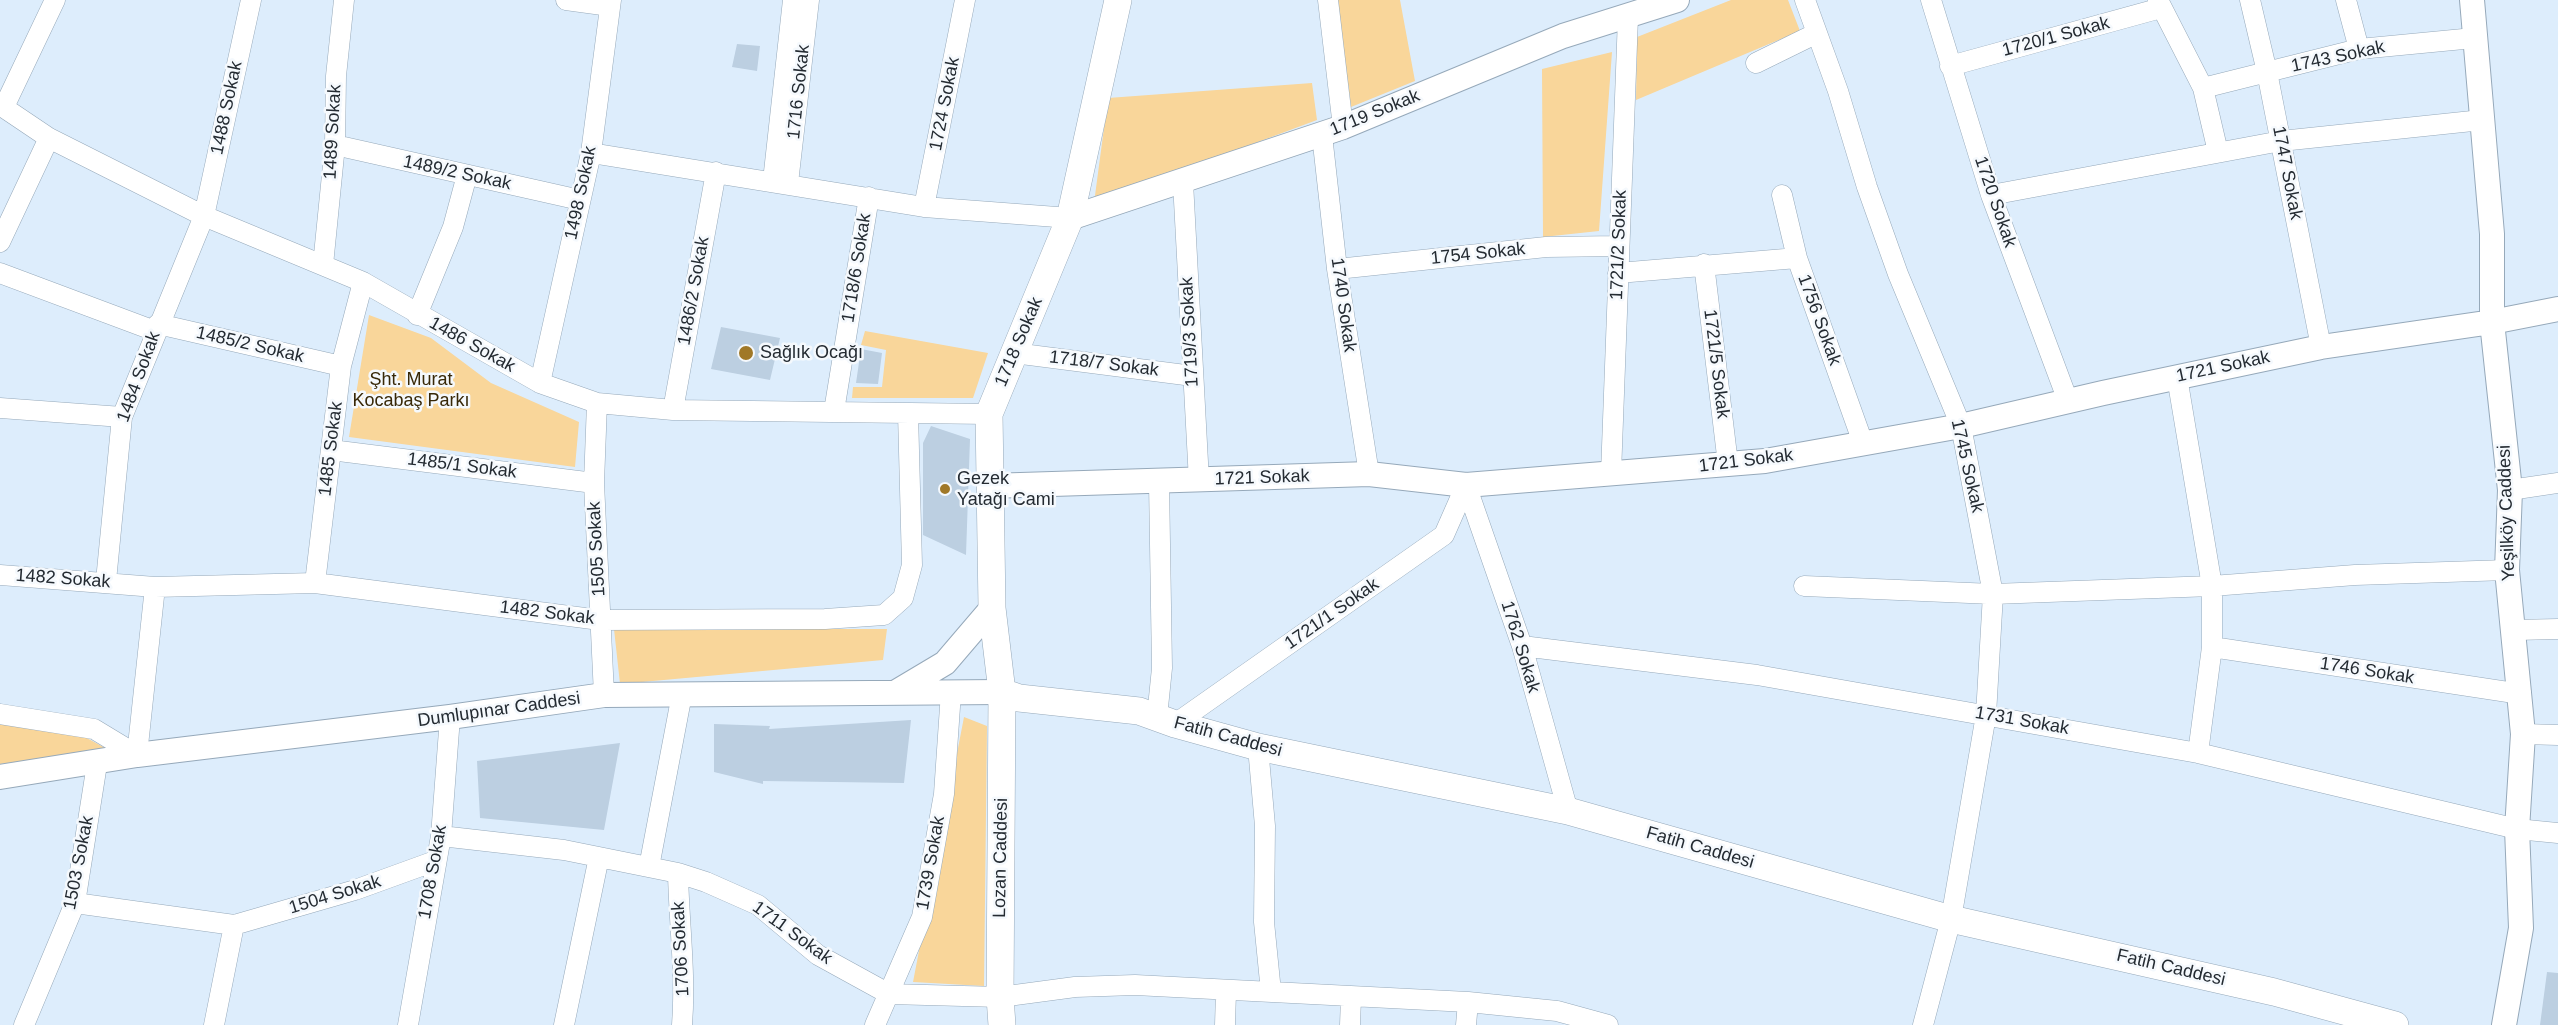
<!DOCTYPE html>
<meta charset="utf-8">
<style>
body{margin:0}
canvas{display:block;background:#ddedfc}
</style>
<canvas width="2558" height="1025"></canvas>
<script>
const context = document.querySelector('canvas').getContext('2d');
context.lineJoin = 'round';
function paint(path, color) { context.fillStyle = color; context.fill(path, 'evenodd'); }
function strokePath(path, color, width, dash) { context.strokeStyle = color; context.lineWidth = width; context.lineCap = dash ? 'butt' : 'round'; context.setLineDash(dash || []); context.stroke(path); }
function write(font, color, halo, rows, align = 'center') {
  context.font = font + ' Arial,sans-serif'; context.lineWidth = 5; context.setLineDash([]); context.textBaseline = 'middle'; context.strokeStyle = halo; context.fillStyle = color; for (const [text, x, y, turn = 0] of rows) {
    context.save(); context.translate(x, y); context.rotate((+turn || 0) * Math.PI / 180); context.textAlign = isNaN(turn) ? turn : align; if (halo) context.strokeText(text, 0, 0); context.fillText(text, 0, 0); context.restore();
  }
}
paint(new Path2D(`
 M 1337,0 L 1400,0 L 1415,81 L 1351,107 Z
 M 1731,0 L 1788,0 L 1800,31 L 1636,100 L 1637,37 Z
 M 1612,52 L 1599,231 L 1543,237 L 1542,69 Z
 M 1312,83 L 1317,120 L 1094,203 L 1108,98 Z
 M 369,315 L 431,338 L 491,383 L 579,422 L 575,467 L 349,437 Z
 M 865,331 L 988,353 L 973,398 L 852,398 L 853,387 L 882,387 L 886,350 L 861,345 Z
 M 614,629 L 887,629 L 883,660 L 620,684 Z
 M 964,717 L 987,726 L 984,986 L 913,982 Z
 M 0,723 L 83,736 L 109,750 L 0,764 Z`), '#f9d69a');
paint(new Path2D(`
 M 737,44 L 760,46 L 757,71 L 732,67 Z
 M 721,327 L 780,338 L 770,380 L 711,369 Z
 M 861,349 L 882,353 L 878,384 L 856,383 Z
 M 931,426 L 970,439 L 966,555 L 923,535 L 923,443 Z
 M 911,720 L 904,783 L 763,781 L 763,784 L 714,772 L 714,724 L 770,726 L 769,729 Z
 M 620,743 L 604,830 L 480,818 L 477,761 Z
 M 2547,972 L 2558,973 L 2558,1025 L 2540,1025 Z`), '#bccfe1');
const minor = new Path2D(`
 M 566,0 L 610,6
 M 1328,0 L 1343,127
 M 1805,0 L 1838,91 L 1867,187 L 1898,274 L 1961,426 L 1993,594 L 1986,715 L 1951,919 L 1923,1025
 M 1931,0 L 1991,195 L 2068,401
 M 2158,0 L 2203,88 L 2218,152
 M 2250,0 L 2267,72 L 2321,347
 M 2346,0 L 2359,49
 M 1756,63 L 1817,33
 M 1950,66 L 2161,8
 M 2203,88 L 2359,49 L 2474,38
 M 0,105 L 49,138 L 204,216 L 363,282 L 540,383 L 597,403 L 673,410 L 989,414
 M 4,107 L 55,0
 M 1322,135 L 1337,269 L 1369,474
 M 335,145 L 580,200
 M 591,153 L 924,207 L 1070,218
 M 773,181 L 793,0
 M 1183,182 L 1199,481
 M 788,183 L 809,0
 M 1782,195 L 1797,258 L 1863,443
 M 1991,195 L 2281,141 L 2482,120
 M 924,207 L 965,0
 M 0,242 L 49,138
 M 1704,264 L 1728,464
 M 323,265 L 335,145 L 336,76 L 344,0
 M 1337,269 L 1546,247 L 1619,246
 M 0,273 L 155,331
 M 1618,273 L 1797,258
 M 417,315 L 453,227 L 467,175
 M 158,324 L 341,366
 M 1014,353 L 1193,376
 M 2177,377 L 2212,586 L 2212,647 L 2198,753
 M 540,383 L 591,153 L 611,0
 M 597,403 L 594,483 L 604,695
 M 0,408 L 122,417
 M 673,410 L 716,172
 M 834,411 L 869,197
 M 331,450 L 594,483
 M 1611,474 L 1628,17
 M 1466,485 L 1522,646 L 1568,811
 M 2510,490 L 2558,483
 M 0,575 L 155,587 L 315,583 L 600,620 L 825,619 L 884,615 L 903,598 L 912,565 L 908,413
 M 106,581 L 122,417 L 204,216 L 251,0
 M 315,583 L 341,366 L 363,282
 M 1804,586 L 1993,594 L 2212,586 L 2355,575 L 2507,570
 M 2515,630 L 2558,629
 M 1522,646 L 1757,675 L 2198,753 L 2517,829 L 2558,833
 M 2212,647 L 2521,694
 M 0,714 L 94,729 L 137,755 L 155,587
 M 1157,717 L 1162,668 L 1159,482
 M 1175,724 L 1444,535 L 1466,485
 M 2523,734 L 2558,735
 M 1258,747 L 1265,826 L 1264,922 L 1271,992
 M 441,836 L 564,850 L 678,873 L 706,882 L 758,905 L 818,955 L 889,994 L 1000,997 L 1075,987 L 1135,985 L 1468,1002 L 1557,1011 L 1608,1025
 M 649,867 L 682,694
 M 678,873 C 679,923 686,975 682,1025
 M 75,903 L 234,925 L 355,890 L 435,861
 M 24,1025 L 75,903 L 97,764
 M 214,1025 L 234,925
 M 408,1025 L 441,836 L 450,717
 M 564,1025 L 599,857
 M 875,1025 L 922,917 L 944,794 L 951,692
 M 1225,1025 L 1226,992
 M 1350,1025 L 1351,998
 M 1466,1025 L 1468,1002`);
const tertiary = new Path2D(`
 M 2472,0 L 2492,234 L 2492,322 L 2510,490 L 2507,570 L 2523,734 L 2517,829 L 2521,928 L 2504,1025
 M 1070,218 L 1343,127 L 1563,36 L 1677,0
 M 989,486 L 1369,474 L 1466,485 L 1765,461 L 1961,426 L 2103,393 L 2321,347 L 2492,322 L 2558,309
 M 898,691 L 945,663 L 992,608
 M 0,777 L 137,755 L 450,717 L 604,695 L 1002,692`);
const secondary = new Path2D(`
 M 1002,692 L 1019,698 L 1139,711 L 1175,724 L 1258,747 L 1568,811 L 1951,919 L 2274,992 L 2395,1025
 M 1002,1025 L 1000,997 L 1002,692 L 992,608 L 989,414 L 1070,218 L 1118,0`);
strokePath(minor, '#96a9ba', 21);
strokePath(tertiary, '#96a9ba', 26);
strokePath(secondary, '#96a9ba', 28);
strokePath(minor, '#fff', 20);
strokePath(tertiary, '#fff', 24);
strokePath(secondary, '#fff', 27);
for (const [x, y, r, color] of [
 [746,353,8,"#a07827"],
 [945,489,6,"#a07827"]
]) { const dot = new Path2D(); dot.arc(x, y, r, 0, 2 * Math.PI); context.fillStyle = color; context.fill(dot); strokePath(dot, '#f5f9fd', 2); }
write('18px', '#242b32', '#f5f9fd', [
 ["1720/1 Sokak",2056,37,-15],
 ["1743 Sokak",2338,57,-12],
 ["1716 Sokak",799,92,-84],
 ["1724 Sokak",945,104,-79],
 ["1488 Sokak",227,108,-78],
 ["1719 Sokak",1375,113,-22],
 ["1489 Sokak",333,132,-87],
 ["1489/2 Sokak",457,173,12],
 ["1747 Sokak",2287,173,79],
 ["1498 Sokak",581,193,-78],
 ["1720 Sokak",1995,202,71],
 ["1721/2 Sokak",1619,245,-88],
 ["1754 Sokak",1478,254,-6],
 ["1718/6 Sokak",857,268,-81],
 ["1486/2 Sokak",694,291,-80],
 ["1740 Sokak",1343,305,82],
 ["1756 Sokak",1819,320,70],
 ["1719/3 Sokak",1190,332,-93],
 ["1718 Sokak",1019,342,-67],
 ["1485/2 Sokak",250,345,13],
 ["1486 Sokak",472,345,29],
 ["1718/7 Sokak",1104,364,7],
 ["1721/5 Sokak",1716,364,83],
 ["1721 Sokak",2223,367,-12],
 ["1484 Sokak",139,377,-70],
 ["1485 Sokak",331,449,-83],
 ["1721 Sokak",1746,461,-7],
 ["1485/1 Sokak",462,466,7],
 ["1745 Sokak",1967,466,77],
 ["1721 Sokak",1262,478,-2],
 ["Yeşilköy Caddesi",2507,513,-92],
 ["1505 Sokak",597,549,-93],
 ["1482 Sokak",63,579,4],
 ["1482 Sokak",547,613,7],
 ["1721/1 Sokak",1332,614,-35],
 ["1762 Sokak",1520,647,73],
 ["1746 Sokak",2367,671,9],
 ["Dumlupınar Caddesi",499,710,-8],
 ["1731 Sokak",2022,721,10],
 ["Fatih Caddesi",1228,737,15],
 ["Fatih Caddesi",1700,848,16],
 ["Lozan Caddesi",1001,858,-89],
 ["1503 Sokak",79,863,-79],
 ["1739 Sokak",931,863,-80],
 ["1708 Sokak",433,872,-80],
 ["1504 Sokak",335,895,-17],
 ["1711 Sokak",792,933,36],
 ["1706 Sokak",681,949,-93],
 ["Fatih Caddesi",2171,968,13]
]);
write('18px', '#242b32', '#f5f9fd', [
 ["Sağlık Ocağı",760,353],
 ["Gezek",957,479],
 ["Yatağı Cami",957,500]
], 'left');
write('18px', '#382807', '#f5f9fd', [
 ["Şht. Murat",411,380],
 ["Kocabaş Parkı",411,401]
]);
</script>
